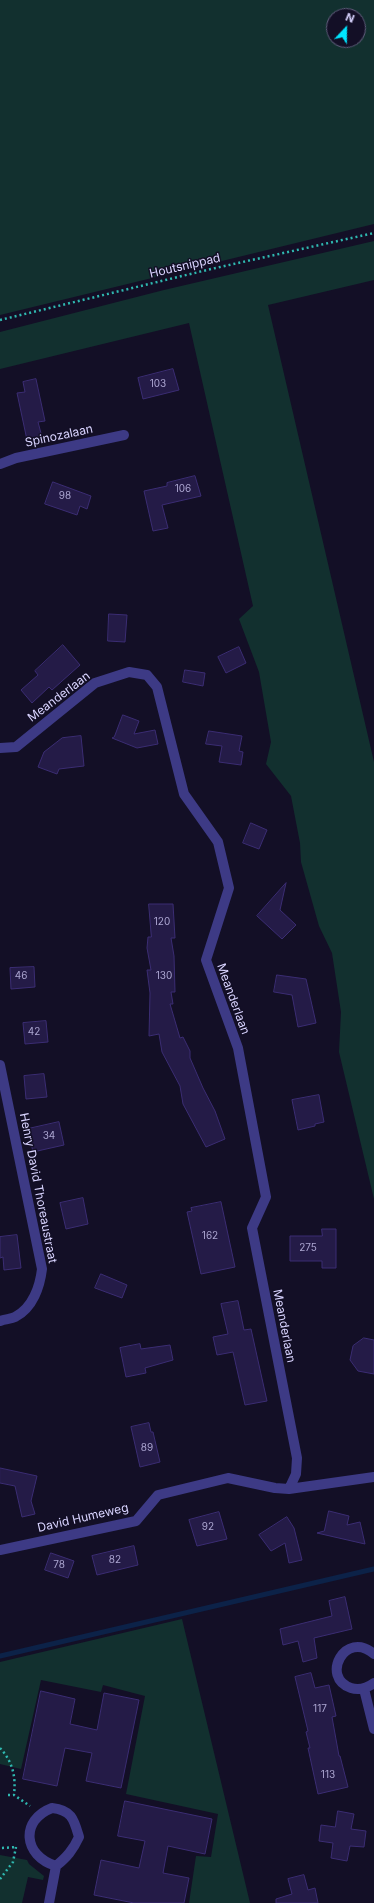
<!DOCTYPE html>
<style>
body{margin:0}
#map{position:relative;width:374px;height:1903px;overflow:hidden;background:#130f26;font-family:Inter,sans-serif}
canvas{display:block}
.north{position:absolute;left:326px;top:8px;width:40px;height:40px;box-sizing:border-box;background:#130f26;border:1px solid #625e7d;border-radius:50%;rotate:22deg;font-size:11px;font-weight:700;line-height:16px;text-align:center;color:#d9d4ff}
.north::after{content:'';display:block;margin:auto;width:14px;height:18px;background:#00e5ff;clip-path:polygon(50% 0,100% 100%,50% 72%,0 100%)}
</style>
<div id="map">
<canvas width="374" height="1903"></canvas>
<div class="north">N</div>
</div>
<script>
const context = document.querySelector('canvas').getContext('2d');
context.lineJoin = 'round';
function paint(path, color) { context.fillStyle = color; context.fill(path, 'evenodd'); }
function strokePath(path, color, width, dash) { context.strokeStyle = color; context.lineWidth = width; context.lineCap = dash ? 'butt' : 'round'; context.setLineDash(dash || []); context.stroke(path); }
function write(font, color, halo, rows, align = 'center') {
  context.font = font + ' Inter,sans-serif'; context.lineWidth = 3; context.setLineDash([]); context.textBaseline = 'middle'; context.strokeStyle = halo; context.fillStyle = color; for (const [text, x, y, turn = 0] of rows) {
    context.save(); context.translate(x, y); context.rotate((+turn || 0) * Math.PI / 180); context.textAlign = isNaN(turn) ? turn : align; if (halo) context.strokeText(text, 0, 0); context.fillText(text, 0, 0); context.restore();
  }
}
paint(new Path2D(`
 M 0,0 L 374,0 L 374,224 L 0,315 ZM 334,16 L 358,16 L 358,40 L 334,40 Z
 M 374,241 L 374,280 L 268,305 L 374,762 L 374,1199 L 339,1052 L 341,1012 L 332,953 L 319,926 L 301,862 L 300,843 L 291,796 L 266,764 L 271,742 L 259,672 L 239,619 L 253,606 L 189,323 L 0,369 L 0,332 L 164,290 Z
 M 182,1619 L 250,1903 L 189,1903 L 196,1856 L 211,1857 L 218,1814 L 126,1794 L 145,1696 L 103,1685 L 101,1692 L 41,1680 L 21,1769 L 0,1764 L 0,1662 Z
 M 0,1855 L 27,1860 L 29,1864 L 44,1876 L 43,1880 L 28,1877 L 22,1903 L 0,1903 Z`), '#12302f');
strokePath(new Path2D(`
 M 0,1656 L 374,1569`), '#0c2248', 5);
const building = new Path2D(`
 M 173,369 L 179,390 L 143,399 L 138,378 Z
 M 36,379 L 45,421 L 38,422 L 42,437 L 27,440 L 17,393 L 25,392 L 23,382 Z
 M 195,476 L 201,496 L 162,505 L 168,528 L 153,531 L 144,491 L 167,486 L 167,483 Z
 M 53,482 L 91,496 L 87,509 L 80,506 L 77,515 L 45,504 Z
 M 109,614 L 127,615 L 125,642 L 108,641 Z
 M 63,645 L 80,665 L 52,690 L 49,687 L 32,703 L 21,690 L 38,675 L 35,671 Z
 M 239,647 L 246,663 L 226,673 L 218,657 Z
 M 185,670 L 205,673 L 203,686 L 183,682 Z
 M 123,715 L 139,721 L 134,734 L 155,730 L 158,744 L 137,748 L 112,738 L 114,737 Z
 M 209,731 L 242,736 L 239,751 L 243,752 L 241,765 L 219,762 L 222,746 L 206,744 Z
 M 81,736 L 84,766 L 59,769 L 57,774 L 38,767 L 44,752 L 62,738 Z
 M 251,823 L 267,830 L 259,849 L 243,843 Z
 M 286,883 L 280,910 L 296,925 L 282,939 L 257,916 Z
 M 149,904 L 173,904 L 175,938 L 171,938 L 174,956 L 175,992 L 171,992 L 173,1004 L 170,1004 L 180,1038 L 183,1037 L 190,1051 L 190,1058 L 203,1088 L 215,1111 L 225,1139 L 206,1147 L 183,1104 L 180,1086 L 162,1052 L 159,1034 L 149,1036 L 150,993 L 147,970 L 151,970 L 147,948 L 148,937 L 151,937 Z
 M 34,967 L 35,987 L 11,989 L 10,968 Z
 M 277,975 L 306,979 L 316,1023 L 298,1027 L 292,995 L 274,992 Z
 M 46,1021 L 48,1042 L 25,1044 L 23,1023 Z
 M 44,1074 L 47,1097 L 26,1099 L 24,1076 Z
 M 319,1095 L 324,1122 L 315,1124 L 315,1126 L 298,1130 L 292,1100 Z
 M 59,1122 L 64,1145 L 33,1152 L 28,1129 Z
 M 83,1198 L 88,1224 L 66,1229 L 60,1203 Z
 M 221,1202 L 235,1267 L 201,1274 L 187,1212 L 192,1211 L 191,1208 Z
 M 322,1229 L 336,1229 L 336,1268 L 322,1268 L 322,1261 L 290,1261 L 290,1236 L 322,1236 Z
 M 17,1235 L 21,1268 L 4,1270 L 3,1257 L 0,1258 L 0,1237 Z
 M 101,1274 L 127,1285 L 122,1298 L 95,1288 Z
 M 238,1301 L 244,1330 L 251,1329 L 267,1401 L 245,1405 L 233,1352 L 217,1355 L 213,1337 L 228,1334 L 221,1304 Z
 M 364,1338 L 374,1340 L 374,1374 L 358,1371 L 350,1360 L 353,1346 Z
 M 140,1344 L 141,1349 L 170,1345 L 173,1360 L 145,1368 L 146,1373 L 126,1377 L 120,1348 Z
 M 149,1423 L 151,1432 L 153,1432 L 160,1462 L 140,1467 L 131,1427 Z
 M 0,1468 L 37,1476 L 31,1501 L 35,1514 L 22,1517 L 15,1486 L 0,1483 Z
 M 329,1511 L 349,1516 L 347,1525 L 360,1522 L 365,1544 L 317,1533 L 324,1531 Z
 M 219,1512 L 227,1539 L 197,1546 L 189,1520 Z
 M 287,1517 L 294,1528 L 302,1560 L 289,1563 L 285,1543 L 271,1551 L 259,1535 Z
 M 134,1546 L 138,1565 L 97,1575 L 92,1556 Z
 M 51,1553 L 74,1561 L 68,1578 L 45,1570 Z
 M 345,1597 L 352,1629 L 314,1638 L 317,1658 L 303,1662 L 298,1641 L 283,1645 L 280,1629 L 332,1616 L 329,1601 Z
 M 311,1673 L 315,1688 L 329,1685 L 336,1716 L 332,1717 L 339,1756 L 340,1756 L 348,1787 L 318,1794 L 308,1748 L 310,1748 L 306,1732 L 308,1731 L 295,1677 Z
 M 41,1691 L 75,1699 L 70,1724 L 97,1730 L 104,1693 L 139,1700 L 121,1788 L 86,1781 L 92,1753 L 65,1748 L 57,1786 L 23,1779 Z
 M 125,1801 L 212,1819 L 205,1854 L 168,1846 L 163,1873 L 189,1878 L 184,1903 L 134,1903 L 94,1895 L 101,1860 L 139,1868 L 145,1841 L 118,1836 Z
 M 338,1811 L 354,1814 L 351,1829 L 366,1831 L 364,1847 L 350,1846 L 347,1861 L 331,1858 L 333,1843 L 319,1841 L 321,1825 L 335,1827 Z
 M 304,1875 L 308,1890 L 315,1888 L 318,1903 L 276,1903 L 276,1899 L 292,1894 L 288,1879 Z`);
paint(building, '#241b47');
strokePath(building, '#3b2d73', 1);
strokePath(new Path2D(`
 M 0,320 L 211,269 L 374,233
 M 0,1748 C 13,1762 16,1777 14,1795
 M 8,1795 L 14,1795 L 30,1806
 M 2,1848 L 17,1847
 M 0,1879 L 13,1862 L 16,1847`), '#2fb8b0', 2.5, [2, 3]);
strokePath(new Path2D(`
 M 0,464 L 16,458 L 124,435
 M 0,748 L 16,747 L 95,683 L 129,672 L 147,675 L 157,687 L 184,794 L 218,842 L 229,888 L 206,960 L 238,1048 L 266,1197 L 252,1228 L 297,1458 L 296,1474 L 289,1489
 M 0,1065 L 42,1269 C 40,1286 33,1308 15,1317 C 11,1319 5,1319 0,1321
 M 0,1550 L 136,1521 L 158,1495 L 228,1478 L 275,1488 L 289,1489 L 374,1477
 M 374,1654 C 345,1629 320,1678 351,1688 C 360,1691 367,1688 374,1683
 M 364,1689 L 374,1729
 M 52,1808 C 72,1810 74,1820 79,1837 C 73,1850 67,1857 56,1866 C 23,1856 20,1820 52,1808 Z
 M 49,1903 L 56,1866`), '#3d3a85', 10);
write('10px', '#aca6d1', null, [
 ["103",158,384],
 ["106",183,489],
 ["98",65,496],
 ["120",162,922],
 ["46",21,976],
 ["130",164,976],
 ["42",34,1032],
 ["34",49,1136],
 ["162",210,1236],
 ["275",308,1248],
 ["89",147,1448],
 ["92",208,1527],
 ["82",115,1560],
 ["78",59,1565],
 ["117",320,1709],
 ["113",328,1775]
]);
write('12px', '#d9d4ff', '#130f26', [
 ["Houtsnippad",185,266,-13],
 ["Spinozalaan",59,436,-12],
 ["Meanderlaan",59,697,-37],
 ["Meanderlaan",233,999,70],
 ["Henry David Thoreaustraat",38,1188,79],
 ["Meanderlaan",284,1326,79],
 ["David Humeweg",83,1518,-13]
]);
</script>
